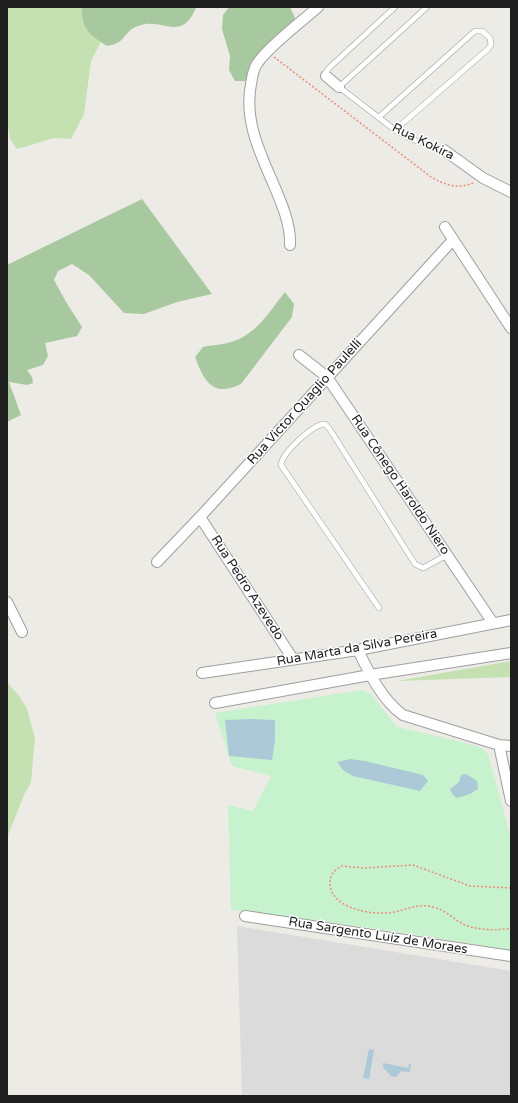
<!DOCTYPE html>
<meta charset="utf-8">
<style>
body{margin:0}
#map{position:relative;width:518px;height:1103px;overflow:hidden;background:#edebe5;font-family:"Varela Round",sans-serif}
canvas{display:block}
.frame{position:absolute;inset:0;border:8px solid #1e1e1e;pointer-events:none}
</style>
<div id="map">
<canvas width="518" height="1103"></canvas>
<div class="frame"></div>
</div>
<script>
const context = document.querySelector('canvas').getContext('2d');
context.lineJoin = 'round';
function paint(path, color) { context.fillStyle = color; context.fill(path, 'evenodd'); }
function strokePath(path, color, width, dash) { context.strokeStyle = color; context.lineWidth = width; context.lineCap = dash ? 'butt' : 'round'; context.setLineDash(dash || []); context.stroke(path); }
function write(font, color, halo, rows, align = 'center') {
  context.font = font + ' "Varela Round",sans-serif'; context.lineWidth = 3; context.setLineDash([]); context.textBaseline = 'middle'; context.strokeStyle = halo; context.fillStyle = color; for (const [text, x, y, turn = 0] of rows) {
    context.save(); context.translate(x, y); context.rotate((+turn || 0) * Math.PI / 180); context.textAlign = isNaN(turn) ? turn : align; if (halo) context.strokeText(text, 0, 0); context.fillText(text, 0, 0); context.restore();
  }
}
paint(new Path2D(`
 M 237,926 L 511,971 L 511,1096 L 242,1096 Z`), '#dcdbdb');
paint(new Path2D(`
 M 7,7 L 82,7 C 81,19 90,35 101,42 L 91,61 L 84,114 L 71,139 L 54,138 L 17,149 L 10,139 L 8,126 Z
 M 511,661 L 511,677 L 397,681 Z
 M 7,682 L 20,697 L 27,709 L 35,738 L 31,782 L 24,795 L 7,838 Z`), '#c5e1b1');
paint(new Path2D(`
 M 82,7 L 196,7 L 196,8 C 180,44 163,16 138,26 C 128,29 126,37 119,42 C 116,44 111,45 107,46 C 90,35 81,29 82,7 Z
 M 229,7 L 290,7 L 295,18 L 248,81 L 235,81 L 229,70 L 230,56 L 222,29 L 223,15 Z
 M 142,199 L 212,294 L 177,302 L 144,314 L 124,313 L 89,275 L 72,264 L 58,271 L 54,280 L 66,302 L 82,327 L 77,336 L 45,343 L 48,356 L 43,365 L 27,370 L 32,377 L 33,383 L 27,385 L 9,382 L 21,415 L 7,422 L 7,265 Z
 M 285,292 L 294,304 L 292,317 L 241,384 C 213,398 204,381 195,357 L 203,347 C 212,345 222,345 231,342 C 256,335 269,312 285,292 Z`), '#a8c89f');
paint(new Path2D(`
 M 362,690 L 371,694 L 397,727 L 470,744 L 481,748 L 488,754 L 511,838 L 511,950 L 392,931 L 231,910 L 228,805 L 253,811 L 271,776 L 232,766 L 215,713 Z`), '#c7f2ce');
paint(new Path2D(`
 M 250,719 L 275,720 L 275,741 L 272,760 L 229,756 L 225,720 Z
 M 350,759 L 365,761 L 423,775 L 428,781 L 420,791 L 353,776 L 343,770 L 337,762 Z
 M 466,774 L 477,781 L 478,789 L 470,794 L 457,798 L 453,795 L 450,789 L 459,782 L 461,775 Z
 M 369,1049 L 374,1050 L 369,1079 L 363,1078 Z
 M 383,1063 L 408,1068 L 409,1064 L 411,1064 L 410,1072 L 401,1071 L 396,1077 L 391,1076 L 383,1067 Z`), '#abc9d6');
const service = new Path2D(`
 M 427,7 L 339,87 L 395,130 L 411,139 L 444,150
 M 326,76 L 325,74 L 329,68 L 395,7
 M 379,117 L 475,31 L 482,31 L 490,38 L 491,45 L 488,49 L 395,130
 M 379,608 L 281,465 C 282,453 313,424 325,424 L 329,428 L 415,564 L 423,568 L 447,555`);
const minor = new Path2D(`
 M 326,76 L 339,87
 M 444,150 L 483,178 L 511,192
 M 445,227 L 511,328
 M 290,245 C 291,224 281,202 273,183 C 259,151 244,119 251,84 C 252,77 254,66 259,61 C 273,43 300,23 318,7
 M 299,355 L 327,377 L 493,623
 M 200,517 L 293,659
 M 157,562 L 200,517 L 452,241
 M 7,602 L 22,632
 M 358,650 C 369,673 382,700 403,715 L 499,745 L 511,746
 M 202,673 L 358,650 L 511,620
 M 215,703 L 370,675 L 511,653
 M 499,745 L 511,801
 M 245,916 L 511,956`);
strokePath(service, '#9f9f9f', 6);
strokePath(minor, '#9f9f9f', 12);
strokePath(new Path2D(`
 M 274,57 L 431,177 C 445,185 459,190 475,182
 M 511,888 L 470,886 L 413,865 L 364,868 L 342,866 C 336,869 330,874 330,882 C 329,907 367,914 385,913 C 402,913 416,902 433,907 C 446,910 454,920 465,925 C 477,930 499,931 511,928`), '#e88e7b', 1.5, [2, 2]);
strokePath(service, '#fff', 5);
strokePath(minor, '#fff', 10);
write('13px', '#1e1e1e', '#fff', [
 ["Rua Kokira",423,142,26],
 ["Rua Victor Quaglio Paulelli",305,402,-48],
 ["Rua Cônego Haroldo Niero",400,485,56],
 ["Rua Pedro Azevedo",247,588,57],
 ["Rua Marta da Silva Pereira",357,648,-10],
 ["Rua Sargento Luíz de Moraes",378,936,9]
]);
</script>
